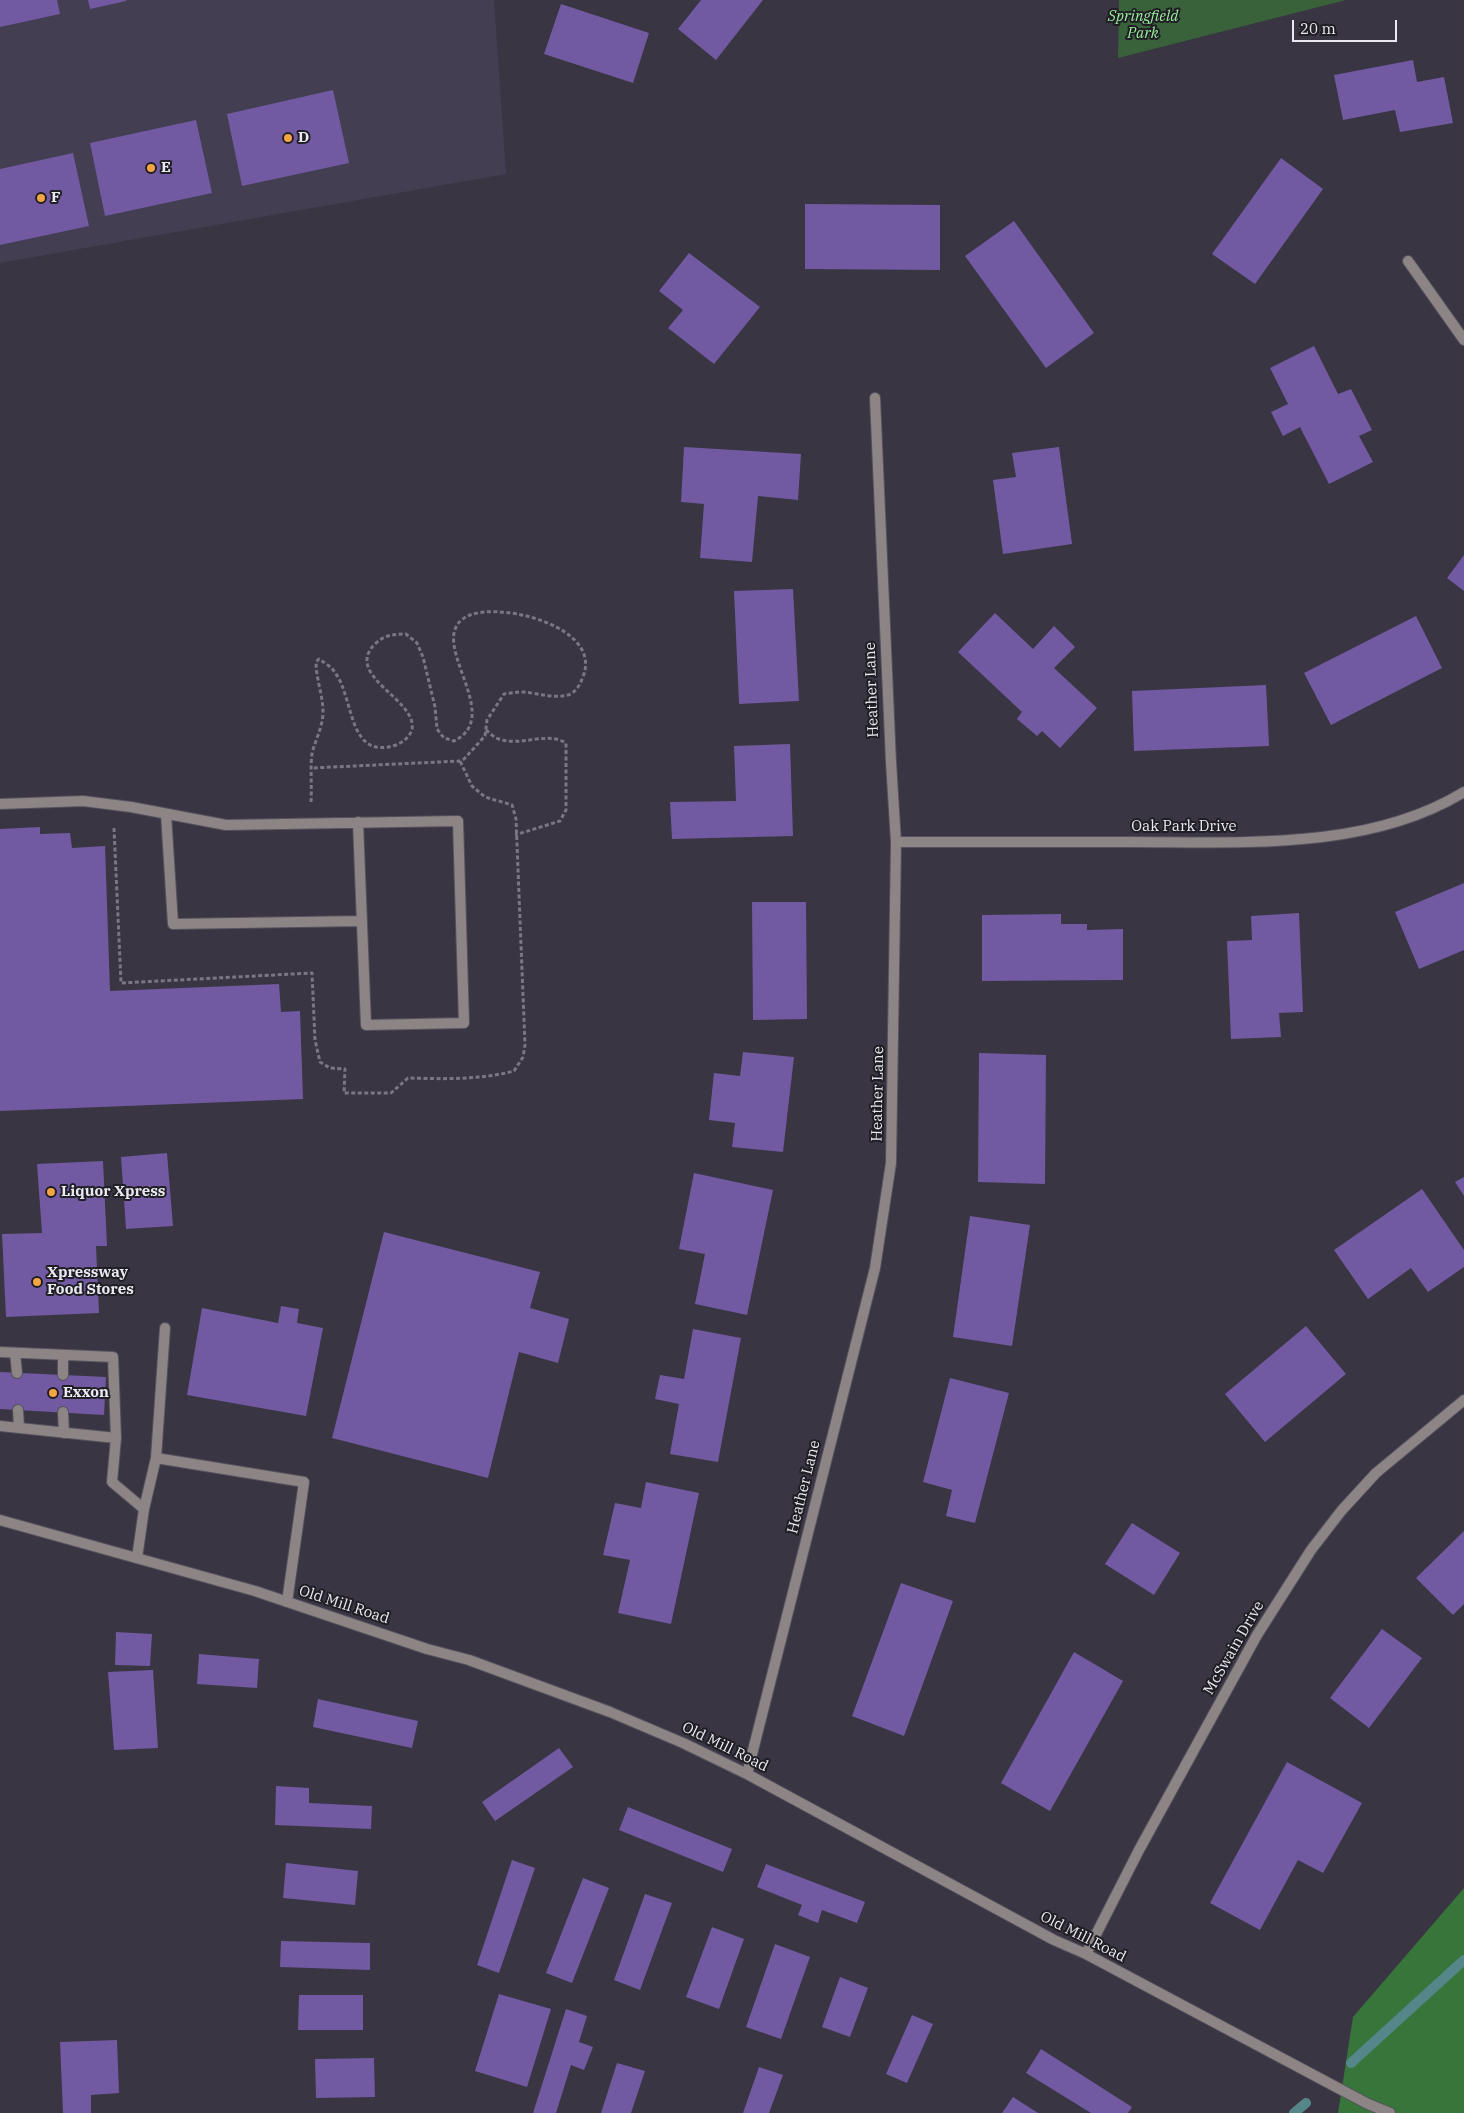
<!DOCTYPE html>
<style>
body{margin:0}
#map{position:relative;width:1464px;height:2113px;overflow:hidden;background:#393542;font-family:"IBM Plex Serif",serif}
canvas{display:block}
.scale{position:absolute;left:1292px;top:20px;width:105px;height:22px;box-sizing:border-box;border:2px solid #eae8f1;border-top:0;padding-left:6px;font-size:15px;line-height:18px;white-space:nowrap;color:#eae8f1;-webkit-text-stroke:4px #1f1e24;paint-order:stroke}
</style>
<div id="map">
<canvas width="1464" height="2113"></canvas>
<div class="scale">20 m</div>
</div>
<script>
const context = document.querySelector('canvas').getContext('2d');
context.lineJoin = 'round';
function paint(path, color) { context.fillStyle = color; context.fill(path, 'evenodd'); }
function strokePath(path, color, width, dash) { context.strokeStyle = color; context.lineWidth = width; context.lineCap = dash ? 'butt' : 'round'; context.setLineDash(dash || []); context.stroke(path); }
function write(font, color, halo, rows, align = 'center') {
  context.font = font + ' "IBM Plex Serif",serif'; context.lineWidth = 4; context.setLineDash([]); context.textBaseline = 'middle'; context.strokeStyle = halo; context.fillStyle = color; for (const [text, x, y, turn = 0] of rows) {
    context.save(); context.translate(x, y); context.rotate((+turn || 0) * Math.PI / 180); context.textAlign = isNaN(turn) ? turn : align; if (halo) context.strokeText(text, 0, 0); context.fillText(text, 0, 0); context.restore();
  }
}
paint(new Path2D(`
 M 0,0 L 494,0 L 506,174 L 0,263 Z`), '#433e51');
paint(new Path2D(`
 M 1119,0 L 1346,0 L 1118,58 Z`), '#39613a');
paint(new Path2D(`
 M 1464,1888 L 1464,2113 L 1338,2113 L 1353,2017 Z`), '#37753a');
strokePath(new Path2D(`
 M 1351,2063 L 1464,1960
 M 1294,2113 L 1306,2103`), '#558689', 10);
paint(new Path2D(`
 M 0,0 L 57,0 L 60,14 L 0,27 Z
 M 88,0 L 126,0 L 126,1 L 90,9 Z
 M 701,0 L 763,0 L 716,60 L 678,29 Z
 M 561,4 L 649,33 L 633,83 L 544,54 Z
 M 1413,60 L 1417,82 L 1444,77 L 1453,123 L 1400,132 L 1395,110 L 1343,120 L 1334,75 Z
 M 333,90 L 349,163 L 242,186 L 227,114 Z
 M 196,120 L 212,193 L 105,216 L 90,143 Z
 M 73,153 L 89,226 L 0,245 L 0,169 Z
 M 1281,158 L 1323,189 L 1255,284 L 1212,254 Z
 M 805,204 L 940,205 L 940,270 L 805,269 Z
 M 1014,221 L 1094,333 L 1046,368 L 965,256 Z
 M 689,253 L 760,307 L 714,364 L 668,328 L 683,310 L 659,291 Z
 M 1314,346 L 1338,394 L 1351,389 L 1372,430 L 1359,436 L 1373,462 L 1329,484 L 1300,427 L 1283,436 L 1271,412 L 1288,404 L 1270,368 Z
 M 684,447 L 801,454 L 798,500 L 758,496 L 752,562 L 700,558 L 704,504 L 681,502 Z
 M 1059,447 L 1072,544 L 1003,554 L 993,480 L 1016,477 L 1012,453 Z
 M 1464,555 L 1464,591 L 1447,578 Z
 M 793,589 L 799,701 L 739,704 L 734,591 Z
 M 995,613 L 1033,649 L 1054,626 L 1075,647 L 1054,668 L 1097,708 L 1060,748 L 1042,731 L 1037,736 L 1017,719 L 1022,712 L 958,652 Z
 M 1416,616 L 1442,668 L 1331,725 L 1304,673 Z
 M 1266,685 L 1269,746 L 1134,751 L 1132,691 Z
 M 790,744 L 793,836 L 672,839 L 670,802 L 736,801 L 734,746 Z
 M 40,827 L 40,834 L 70,833 L 72,848 L 105,846 L 110,991 L 279,984 L 281,1012 L 300,1011 L 303,1099 L 0,1111 L 0,829 Z
 M 1464,883 L 1464,950 L 1419,969 L 1395,912 Z
 M 752,902 L 806,902 L 807,1019 L 753,1020 Z
 M 1299,913 L 1303,1012 L 1279,1013 L 1281,1037 L 1231,1039 L 1227,941 L 1252,940 L 1251,916 Z
 M 1061,914 L 1061,924 L 1087,924 L 1087,930 L 1123,929 L 1123,980 L 982,981 L 982,915 Z
 M 743,1052 L 794,1057 L 783,1152 L 732,1147 L 735,1123 L 709,1120 L 714,1073 L 740,1076 Z
 M 979,1053 L 1046,1055 L 1045,1184 L 978,1182 Z
 M 167,1153 L 173,1226 L 126,1229 L 121,1157 Z
 M 103,1161 L 107,1246 L 96,1246 L 99,1313 L 6,1317 L 2,1234 L 42,1233 L 37,1164 Z
 M 694,1173 L 773,1190 L 747,1315 L 695,1304 L 705,1254 L 679,1249 Z
 M 1464,1177 L 1464,1196 L 1455,1182 Z
 M 1422,1189 L 1464,1250 L 1464,1267 L 1428,1292 L 1411,1268 L 1368,1299 L 1334,1250 Z
 M 970,1216 L 1030,1225 L 1012,1346 L 953,1337 Z
 M 384,1232 L 540,1272 L 530,1308 L 569,1319 L 558,1363 L 519,1352 L 488,1478 L 332,1438 Z
 M 281,1306 L 299,1309 L 297,1323 L 323,1328 L 306,1416 L 187,1395 L 202,1308 L 278,1323 Z
 M 1306,1326 L 1346,1374 L 1265,1442 L 1225,1394 Z
 M 693,1329 L 741,1338 L 718,1462 L 670,1454 L 679,1404 L 655,1399 L 660,1375 L 684,1379 Z
 M 0,1372 L 106,1377 L 104,1415 L 0,1409 Z
 M 950,1378 L 1009,1393 L 975,1523 L 946,1516 L 952,1490 L 923,1482 Z
 M 646,1482 L 699,1493 L 671,1624 L 618,1613 L 630,1560 L 603,1555 L 615,1503 L 641,1508 Z
 M 1132,1523 L 1180,1553 L 1154,1595 L 1105,1564 Z
 M 1464,1531 L 1464,1604 L 1453,1615 L 1416,1578 Z
 M 901,1583 L 953,1601 L 904,1736 L 852,1716 Z
 M 1382,1629 L 1422,1658 L 1369,1728 L 1330,1698 Z
 M 116,1632 L 152,1634 L 150,1666 L 115,1665 Z
 M 1074,1652 L 1123,1681 L 1050,1811 L 1001,1783 Z
 M 199,1654 L 259,1659 L 257,1688 L 197,1684 Z
 M 153,1670 L 158,1748 L 114,1750 L 108,1672 Z
 M 318,1699 L 418,1721 L 412,1748 L 313,1727 Z
 M 559,1748 L 573,1767 L 495,1821 L 482,1802 Z
 M 1287,1762 L 1362,1803 L 1323,1873 L 1298,1860 L 1260,1930 L 1210,1903 Z
 M 276,1786 L 309,1788 L 309,1803 L 372,1806 L 371,1829 L 275,1825 Z
 M 628,1807 L 732,1849 L 723,1872 L 619,1830 Z
 M 512,1860 L 535,1868 L 499,1973 L 477,1965 Z
 M 286,1863 L 358,1871 L 355,1905 L 283,1898 Z
 M 766,1864 L 865,1902 L 857,1923 L 822,1910 L 818,1923 L 798,1915 L 802,1905 L 757,1887 Z
 M 583,1878 L 609,1888 L 572,1983 L 546,1973 Z
 M 645,1894 L 672,1903 L 640,1990 L 614,1980 Z
 M 712,1927 L 744,1939 L 719,2009 L 686,1997 Z
 M 281,1941 L 370,1943 L 370,1970 L 280,1967 Z
 M 775,1944 L 810,1957 L 781,2039 L 746,2027 Z
 M 840,1977 L 868,1988 L 850,2037 L 822,2027 Z
 M 499,1994 L 551,2009 L 527,2087 L 475,2071 Z
 M 299,1995 L 363,1995 L 363,2030 L 298,2030 Z
 M 566,2009 L 587,2016 L 579,2042 L 593,2047 L 584,2070 L 571,2065 L 556,2113 L 533,2113 Z
 M 912,2015 L 933,2024 L 907,2083 L 886,2074 Z
 M 117,2040 L 119,2093 L 91,2095 L 91,2113 L 63,2113 L 60,2042 Z
 M 1041,2049 L 1132,2107 L 1128,2113 L 1091,2113 L 1026,2073 Z
 M 374,2058 L 375,2097 L 316,2098 L 315,2059 Z
 M 617,2063 L 645,2071 L 631,2113 L 601,2113 Z
 M 759,2067 L 783,2075 L 769,2113 L 743,2113 Z
 M 1013,2097 L 1038,2113 L 1002,2113 Z`), '#715aa1');
const service = new Path2D(`
 M 0,804 L 83,801 L 131,807 L 226,825 L 458,821 L 464,1023 L 366,1025 L 358,822
 M 166,814 L 173,924 L 362,921
 M 0,1352 L 113,1357 L 116,1438 L 112,1482 L 144,1509
 M 15,1353 L 17,1373
 M 63,1375 L 63,1355
 M 18,1410 L 19,1427
 M 63,1412 L 64,1433
 M 0,1426 L 116,1438
 M 156,1458 L 165,1328
 M 137,1558 L 144,1509 L 156,1458 L 304,1482 L 287,1602`);
const minor = new Path2D(`
 M 1408,261 L 1464,340
 M 896,842 C 975,842 1053,842 1131,842 C 1240,842 1368,851 1464,792
 M 0,1520 L 255,1591 L 427,1649 L 469,1660 L 610,1712 L 683,1743 L 747,1774 L 1054,1940 L 1086,1954 L 1368,2104 L 1390,2113
 M 747,1774 L 875,1268 L 891,1163 L 896,842 L 891,762 L 875,398
 M 1086,1954 L 1139,1850 L 1257,1635 L 1311,1550 L 1342,1510 L 1376,1473 L 1464,1400`);
strokePath(service, '#55525e', 12);
strokePath(minor, '#55525e', 12);
strokePath(new Path2D(`
 M 486,730 C 490,733 494,738 499,739 C 521,747 546,731 566,743 L 566,810 L 560,821 L 515,835
 M 311,802 C 312,786 310,769 312,754 C 315,740 323,727 323,712 C 323,695 316,679 316,662 L 319,659 C 325,663 332,667 336,674 C 354,699 348,761 396,745 C 403,742 410,737 412,729 C 417,699 343,676 375,644 C 384,635 394,634 406,634 L 417,643 L 423,657 L 435,707 L 437,729 L 444,738 L 454,741 C 508,715 419,636 470,615 C 504,602 606,628 582,679 C 580,685 575,693 568,695 C 554,699 537,693 523,692 C 516,692 510,693 504,694 L 487,720 L 485,736 L 464,759 L 460,761 L 312,768
 M 114,828 L 121,983 L 312,973 L 315,1040 L 320,1062 L 330,1068 L 345,1069 L 344,1093 L 391,1093 L 408,1078 C 443,1079 480,1080 514,1071 L 523,1057 L 525,1045 L 516,819 L 512,805 L 485,797 L 472,786 L 460,761`), '#7a7782', 3, [4, 2.5]);
strokePath(service, '#8d8585', 10);
strokePath(minor, '#8d8585', 10);
for (const [x, y, r, color] of [
 [288,138,5,"#f3a443"],
 [151,168,5,"#f3a443"],
 [41,198,5,"#f3a443"],
 [51,1192,5,"#f3a443"],
 [37,1282,5,"#f3a443"],
 [53,1393,5,"#f3a443"]
]) { const dot = new Path2D(); dot.arc(x, y, r, 0, 2 * Math.PI); context.fillStyle = color; context.fill(dot); strokePath(dot, '#1f1e24', 2); }
write('italic 15px', '#99ee9b', '#1f1e24', [
 ["Springfield",1143,17],
 ["Park",1143,34]
]);
write('bold 15px', '#eae8f1', '#1f1e24', [
 ["D",298,138],
 ["E",161,168],
 ["F",51,198],
 ["Liquor Xpress",61,1192],
 ["Xpressway",47,1273],
 ["Food Stores",47,1290],
 ["Exxon",63,1393]
], 'left');
write('15px', '#eae8f1', '#1f1e24', [
 ["Heather Lane",872,690,-92],
 ["Oak Park Drive",1184,827],
 ["Heather Lane",878,1094,-89],
 ["Heather Lane",804,1487,-76],
 ["Old Mill Road",344,1605,18],
 ["McSwain Drive",1234,1648,-60],
 ["Old Mill Road",725,1747,26],
 ["Old Mill Road",1083,1937,27]
]);
</script>
